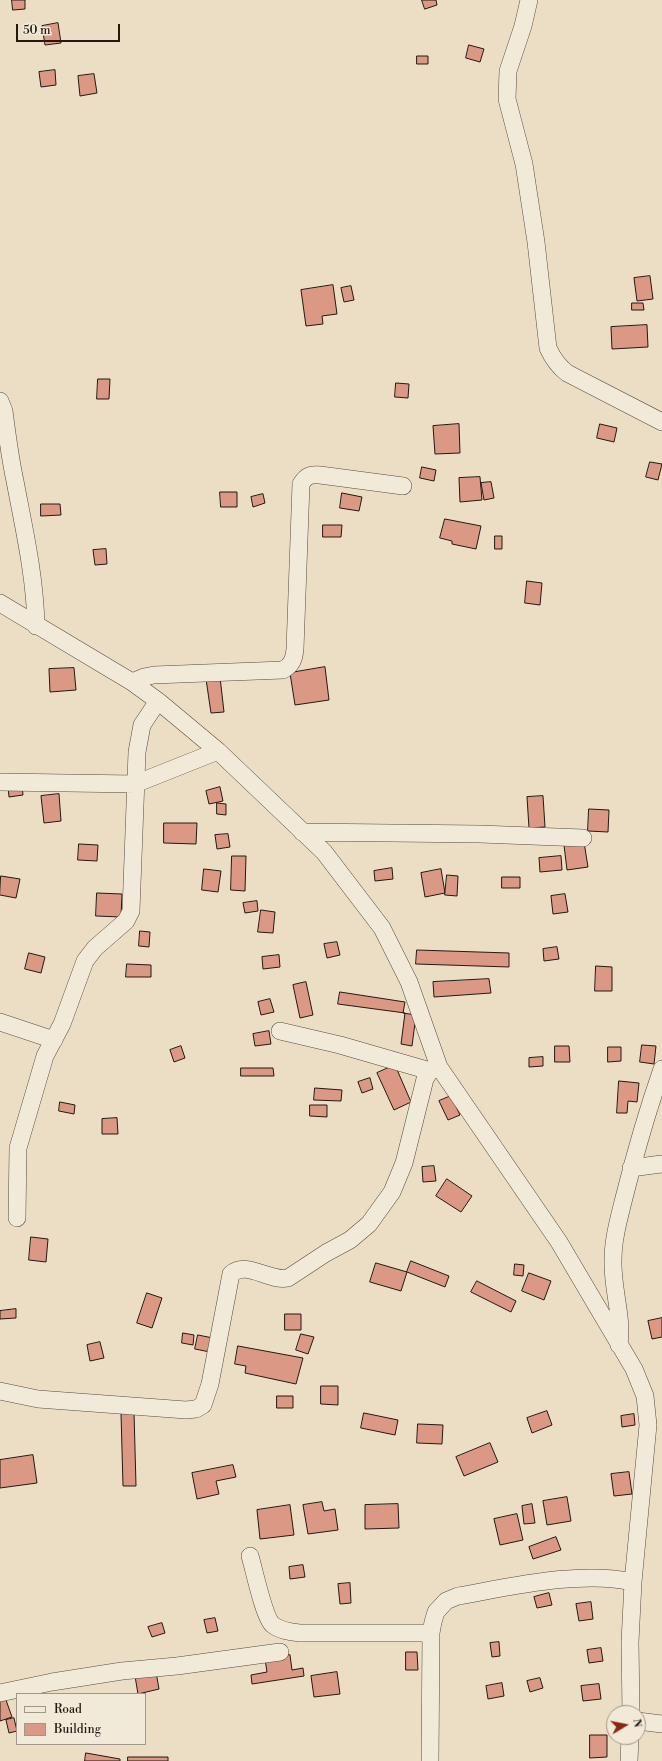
<!DOCTYPE html>
<style>
body{margin:0}
#map{position:relative;width:662px;height:1761px;overflow:hidden;background:#ebdec4;font-family:"Libre Bodoni",serif}
canvas{display:block}
.legend{position:absolute;left:16px;top:1693px;width:130px;height:52px;box-sizing:border-box;background:#f2ead9;border:1px solid #a09689;margin:0;padding:5px 7px;list-style:none;font-size:12px;color:#241811}
.legend li{display:flex;align-items:center;gap:8px;height:20px}
.legend b{width:20px;border:1px solid #a09689}
.north{position:absolute;left:606px;top:1705px;width:40px;height:40px;box-sizing:border-box;background:#f2ead9;border:1px solid #a09689;border-radius:50%;rotate:80deg;font-size:11px;font-weight:700;line-height:16px;text-align:center;color:#241811}
.north::after{content:'';display:block;margin:auto;width:14px;height:18px;background:#8f2418;clip-path:polygon(50% 0,100% 100%,50% 72%,0 100%)}
.scale{position:absolute;left:16px;top:24px;width:104px;height:18px;box-sizing:border-box;border:2px solid #241811;border-top:0;padding-left:5px;font-size:12px;line-height:14px;white-space:nowrap;color:#241811;-webkit-text-stroke:3px #f2ead9;paint-order:stroke}
</style>
<div id="map">
<canvas width="662" height="1761"></canvas>
<ul class="legend">
<li><b style="height:5px;background:#f2ead9"></b>Road</li>
<li><b style="height:11px;background:#db9885"></b>Building</li>
</ul>
<div class="north">N</div>
<div class="scale">50 m</div>
</div>
<script>
const context = document.querySelector('canvas').getContext('2d');
context.lineJoin = 'round';
function paint(path, color) { context.fillStyle = color; context.fill(path, 'evenodd'); }
function strokePath(path, color, width, dash) { context.strokeStyle = color; context.lineWidth = width; context.lineCap = dash ? 'butt' : 'round'; context.setLineDash(dash || []); context.stroke(path); }
const building = new Path2D(`
 M 12,0 L 25,0 L 25,9 L 13,10 Z
 M 422,0 L 436,0 L 437,5 L 425,9 Z
 M 58,23 L 61,43 L 45,45 L 42,26 Z
 M 469,45 L 484,49 L 480,62 L 466,58 Z
 M 417,56 L 428,56 L 428,64 L 417,64 Z
 M 55,70 L 56,85 L 41,87 L 39,72 Z
 M 94,74 L 97,93 L 80,96 L 78,76 Z
 M 650,276 L 653,299 L 637,301 L 634,278 Z
 M 333,285 L 337,314 L 322,316 L 323,324 L 306,326 L 301,290 Z
 M 351,286 L 354,300 L 344,302 L 341,288 Z
 M 632,303 L 643,303 L 644,310 L 632,310 Z
 M 647,325 L 648,347 L 612,349 L 611,327 Z
 M 98,379 L 110,379 L 109,399 L 97,399 Z
 M 396,383 L 409,384 L 408,398 L 395,397 Z
 M 459,424 L 460,453 L 435,454 L 433,426 Z
 M 600,424 L 617,428 L 614,442 L 597,438 Z
 M 650,462 L 662,464 L 658,480 L 646,477 Z
 M 422,467 L 436,470 L 434,481 L 420,478 Z
 M 480,477 L 482,500 L 460,502 L 459,478 Z
 M 491,482 L 494,498 L 484,500 L 481,483 Z
 M 220,492 L 237,492 L 237,507 L 221,507 Z
 M 342,493 L 362,497 L 359,511 L 340,508 Z
 M 263,494 L 265,503 L 253,507 L 251,497 Z
 M 41,504 L 60,504 L 61,515 L 41,516 Z
 M 445,519 L 481,526 L 476,549 L 452,544 L 452,541 L 440,538 Z
 M 323,525 L 342,525 L 341,537 L 323,537 Z
 M 495,536 L 502,536 L 502,549 L 495,549 Z
 M 106,549 L 107,564 L 95,565 L 93,550 Z
 M 527,581 L 542,583 L 540,605 L 525,603 Z
 M 325,667 L 329,700 L 295,705 L 290,673 Z
 M 74,668 L 76,690 L 50,692 L 49,669 Z
 M 220,677 L 224,712 L 211,713 L 206,679 Z
 M 22,785 L 23,795 L 9,797 L 8,786 Z
 M 220,787 L 223,801 L 209,804 L 206,791 Z
 M 59,794 L 61,821 L 44,823 L 41,796 Z
 M 543,796 L 545,827 L 529,828 L 527,797 Z
 M 217,803 L 226,804 L 226,815 L 217,814 Z
 M 589,809 L 609,810 L 608,832 L 588,831 Z
 M 164,823 L 197,823 L 196,844 L 164,843 Z
 M 228,834 L 230,847 L 217,849 L 215,835 Z
 M 584,842 L 588,867 L 567,870 L 564,845 Z
 M 79,844 L 98,845 L 97,861 L 78,860 Z
 M 232,856 L 246,856 L 245,891 L 231,890 Z
 M 561,856 L 562,870 L 540,872 L 539,858 Z
 M 392,868 L 393,879 L 375,881 L 374,871 Z
 M 204,869 L 221,871 L 218,892 L 202,890 Z
 M 441,869 L 445,893 L 425,897 L 421,873 Z
 M 447,875 L 458,876 L 457,896 L 445,895 Z
 M 1,876 L 20,879 L 16,898 L 0,895 Z
 M 502,877 L 520,877 L 520,888 L 502,888 Z
 M 97,893 L 122,894 L 121,917 L 96,916 Z
 M 565,894 L 568,912 L 553,914 L 551,896 Z
 M 257,901 L 258,911 L 245,913 L 243,903 Z
 M 261,910 L 275,912 L 273,933 L 258,932 Z
 M 140,931 L 150,932 L 149,947 L 139,946 Z
 M 337,942 L 340,955 L 327,958 L 324,944 Z
 M 557,947 L 559,959 L 544,961 L 543,949 Z
 M 417,950 L 509,953 L 509,967 L 416,964 Z
 M 29,953 L 45,957 L 41,973 L 25,969 Z
 M 279,955 L 280,967 L 263,969 L 262,957 Z
 M 127,964 L 151,965 L 151,977 L 126,977 Z
 M 596,966 L 612,967 L 612,991 L 595,991 Z
 M 489,979 L 491,993 L 434,997 L 433,982 Z
 M 306,982 L 313,1015 L 300,1018 L 293,985 Z
 M 340,992 L 405,1002 L 403,1013 L 416,1015 L 412,1046 L 401,1044 L 405,1013 L 338,1004 Z
 M 270,999 L 274,1012 L 261,1015 L 258,1002 Z
 M 269,1031 L 271,1044 L 255,1046 L 253,1034 Z
 M 642,1045 L 656,1046 L 654,1064 L 640,1062 Z
 M 181,1046 L 185,1058 L 174,1062 L 170,1050 Z
 M 555,1046 L 569,1046 L 570,1062 L 555,1062 Z
 M 608,1047 L 621,1047 L 621,1061 L 608,1062 Z
 M 543,1057 L 543,1066 L 529,1067 L 529,1058 Z
 M 395,1065 L 411,1102 L 394,1110 L 377,1073 Z
 M 241,1068 L 273,1068 L 274,1076 L 241,1076 Z
 M 370,1078 L 373,1089 L 362,1093 L 358,1082 Z
 M 619,1081 L 639,1083 L 637,1102 L 628,1101 L 627,1113 L 617,1113 Z
 M 315,1088 L 342,1090 L 341,1101 L 314,1100 Z
 M 451,1096 L 460,1115 L 448,1120 L 439,1101 Z
 M 60,1102 L 75,1105 L 74,1114 L 59,1111 Z
 M 310,1105 L 327,1105 L 327,1117 L 310,1116 Z
 M 117,1118 L 118,1134 L 102,1134 L 102,1119 Z
 M 434,1166 L 436,1181 L 423,1182 L 422,1167 Z
 M 447,1179 L 472,1196 L 461,1212 L 436,1196 Z
 M 31,1237 L 48,1239 L 46,1262 L 29,1260 Z
 M 411,1261 L 449,1276 L 445,1287 L 407,1272 Z
 M 376,1263 L 407,1272 L 401,1291 L 370,1282 Z
 M 515,1264 L 524,1265 L 523,1276 L 514,1275 Z
 M 529,1273 L 551,1281 L 544,1300 L 522,1291 Z
 M 477,1281 L 516,1301 L 511,1312 L 471,1292 Z
 M 147,1293 L 162,1298 L 152,1328 L 137,1323 Z
 M 16,1309 L 16,1318 L 0,1319 L 0,1311 Z
 M 285,1314 L 301,1314 L 301,1330 L 285,1330 Z
 M 662,1318 L 662,1337 L 652,1339 L 648,1321 Z
 M 183,1333 L 194,1335 L 193,1345 L 182,1343 Z
 M 301,1334 L 314,1337 L 308,1354 L 296,1350 Z
 M 198,1335 L 213,1338 L 210,1352 L 195,1349 Z
 M 100,1342 L 104,1358 L 90,1361 L 87,1345 Z
 M 238,1346 L 303,1358 L 296,1384 L 245,1373 L 246,1366 L 235,1364 Z
 M 321,1386 L 338,1386 L 338,1405 L 321,1404 Z
 M 277,1396 L 293,1396 L 293,1408 L 277,1408 Z
 M 547,1411 L 552,1425 L 532,1433 L 527,1418 Z
 M 134,1412 L 136,1486 L 123,1486 L 121,1413 Z
 M 364,1413 L 398,1420 L 395,1435 L 361,1428 Z
 M 634,1414 L 635,1425 L 622,1427 L 621,1416 Z
 M 418,1424 L 443,1425 L 442,1444 L 417,1443 Z
 M 490,1443 L 498,1462 L 464,1476 L 456,1457 Z
 M 33,1455 L 37,1483 L 0,1488 L 0,1460 Z
 M 233,1465 L 236,1477 L 216,1481 L 219,1494 L 197,1499 L 192,1473 Z
 M 629,1472 L 632,1494 L 614,1496 L 611,1474 Z
 M 567,1497 L 571,1521 L 547,1525 L 543,1501 Z
 M 322,1502 L 324,1511 L 335,1509 L 338,1530 L 308,1534 L 303,1505 Z
 M 398,1504 L 399,1528 L 365,1529 L 365,1505 Z
 M 532,1504 L 535,1523 L 524,1524 L 522,1506 Z
 M 290,1505 L 294,1535 L 260,1539 L 257,1510 Z
 M 517,1514 L 523,1540 L 500,1545 L 494,1519 Z
 M 556,1537 L 561,1550 L 533,1559 L 529,1547 Z
 M 303,1565 L 305,1577 L 290,1579 L 289,1567 Z
 M 350,1583 L 351,1603 L 340,1604 L 338,1584 Z
 M 549,1593 L 552,1605 L 537,1608 L 534,1597 Z
 M 591,1602 L 593,1619 L 579,1621 L 576,1604 Z
 M 215,1618 L 218,1631 L 207,1633 L 204,1620 Z
 M 162,1623 L 165,1633 L 152,1637 L 148,1627 Z
 M 499,1642 L 500,1656 L 492,1657 L 490,1643 Z
 M 601,1648 L 603,1661 L 589,1663 L 587,1650 Z
 M 406,1652 L 417,1652 L 418,1670 L 406,1670 Z
 M 290,1655 L 292,1670 L 303,1668 L 304,1676 L 252,1684 L 251,1675 L 267,1672 L 265,1659 Z
 M 156,1672 L 159,1689 L 138,1694 L 135,1676 Z
 M 337,1672 L 340,1694 L 314,1697 L 311,1676 Z
 M 540,1678 L 543,1688 L 530,1692 L 527,1681 Z
 M 502,1683 L 504,1696 L 488,1699 L 486,1686 Z
 M 599,1684 L 601,1699 L 583,1701 L 581,1686 Z
 M 6,1700 L 12,1717 L 0,1721 L 0,1702 Z
 M 14,1718 L 17,1731 L 9,1733 L 6,1720 Z
 M 590,1735 L 607,1735 L 607,1757 L 590,1758 Z
 M 86,1753 L 120,1759 L 120,1761 L 85,1761 Z
 M 128,1757 L 168,1757 L 168,1761 L 128,1761 Z`);
paint(building, '#db9885');
strokePath(building, '#241811', 1);
const minor = new Path2D(`
 M 529,0 L 523,26 L 508,71 L 507,99 L 524,164 L 536,242 L 548,348 C 553,359 558,366 567,373 L 662,422
 M 0,401 L 4,411 C 7,434 10,458 15,481 C 24,529 35,576 36,626
 M 0,603 L 132,682 L 158,701 L 218,751 L 324,852 L 382,928 L 409,982 L 439,1067 L 559,1242 L 634,1369 L 645,1396 L 648,1425 L 633,1582 L 630,1642 L 631,1713
 M 132,682 L 144,677 L 154,675 L 283,670 C 292,665 294,659 295,649 L 301,484 C 306,476 310,474 320,475 L 403,486
 M 0,782 L 135,784 L 218,751
 M 302,832 L 480,834 L 583,838
 M 0,1022 L 54,1040
 M 280,1031 L 340,1045 L 430,1071
 M 631,1168 L 662,1164
 M 17,1218 L 18,1148 L 45,1056 L 62,1024 L 85,961 L 95,948 L 126,921 L 131,911 L 137,752 L 142,725 L 158,701
 M 619,1345 C 623,1316 612,1289 613,1260 C 613,1239 619,1218 624,1198 C 635,1154 647,1112 662,1069
 M 0,1391 L 38,1399 L 186,1410 L 196,1409 L 203,1405 L 210,1384 L 231,1274 C 247,1260 269,1282 288,1278 L 326,1253 L 350,1240 L 369,1224 L 392,1192 L 404,1163 L 425,1079 L 430,1071 L 439,1067
 M 250,1556 C 254,1569 264,1618 273,1625 C 281,1631 291,1632 300,1633 L 431,1633
 M 0,1693 L 52,1682 L 122,1671 L 177,1666 L 280,1652
 M 638,1721 L 662,1724
 M 430,1761 L 431,1633 L 433,1622 L 436,1612 L 446,1601 L 458,1596 C 510,1587 581,1570 633,1582
 M 629,1761 L 630,1737`);
strokePath(minor, '#564a3e', 18);
strokePath(minor, '#f2ead9', 17);
</script>
